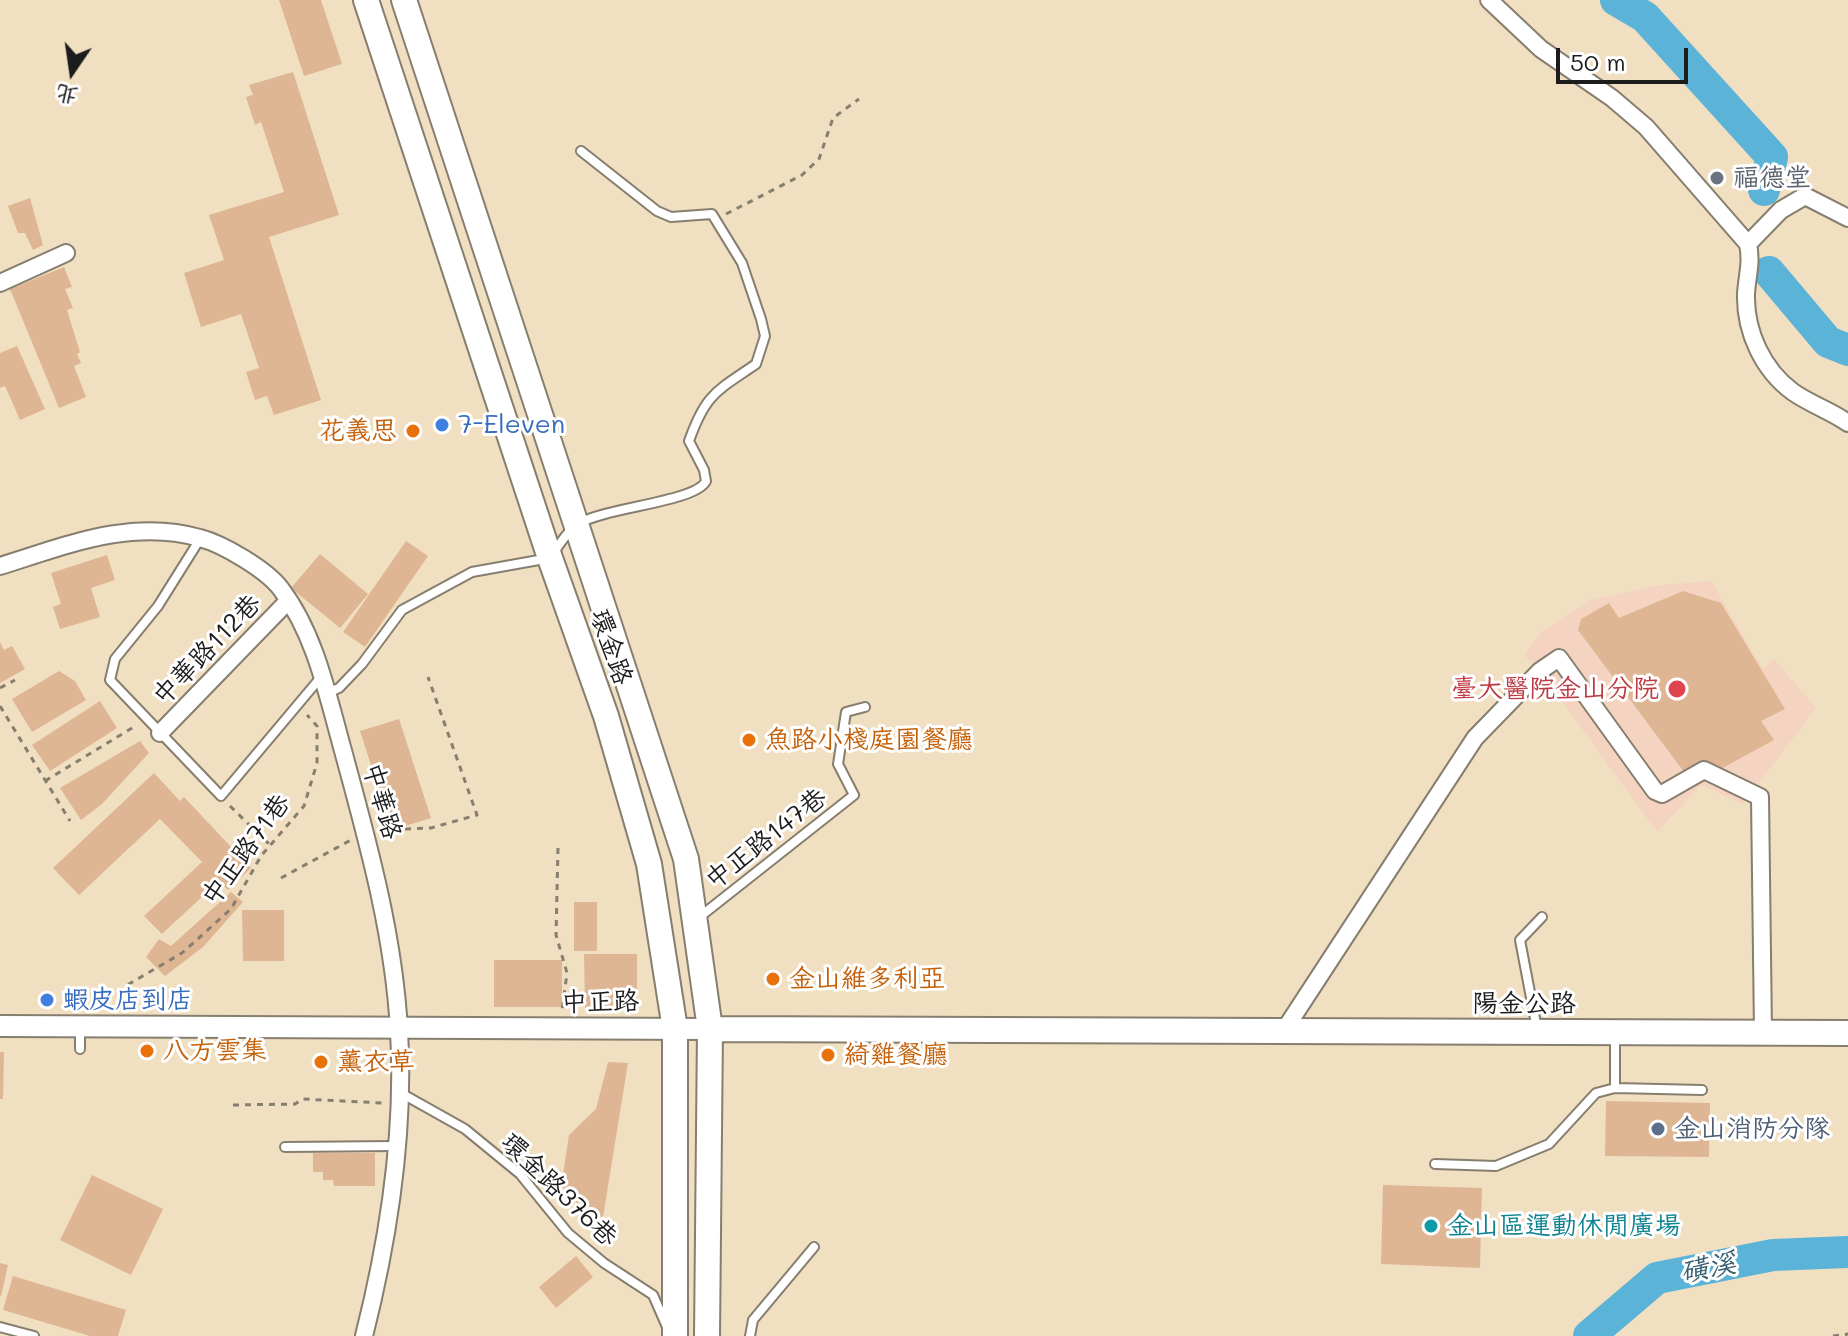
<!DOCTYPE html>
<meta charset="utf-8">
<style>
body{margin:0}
#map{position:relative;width:1848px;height:1336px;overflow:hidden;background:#f1dfc1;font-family:Mali,"LXGW WenKai TC",sans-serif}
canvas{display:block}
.north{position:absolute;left:32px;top:32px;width:80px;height:80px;-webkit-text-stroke:6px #fff;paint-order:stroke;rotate:193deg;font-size:22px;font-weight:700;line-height:32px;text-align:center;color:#1c1c1c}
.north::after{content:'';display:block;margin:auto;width:28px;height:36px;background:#1c1c1c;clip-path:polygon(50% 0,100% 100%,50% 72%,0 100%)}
.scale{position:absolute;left:1556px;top:48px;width:132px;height:36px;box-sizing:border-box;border:4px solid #1c1c1c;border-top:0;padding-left:10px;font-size:24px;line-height:28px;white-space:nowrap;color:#1c1c1c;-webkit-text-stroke:6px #fff;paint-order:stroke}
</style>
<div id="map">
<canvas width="1848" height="1336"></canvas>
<div class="north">北</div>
<div class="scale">50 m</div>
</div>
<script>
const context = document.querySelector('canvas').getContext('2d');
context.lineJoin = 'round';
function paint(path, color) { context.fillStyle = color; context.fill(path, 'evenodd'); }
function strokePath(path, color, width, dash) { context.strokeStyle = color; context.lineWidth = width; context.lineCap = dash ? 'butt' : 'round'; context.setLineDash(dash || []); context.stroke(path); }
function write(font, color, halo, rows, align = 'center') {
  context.font = font + ' Mali,"LXGW WenKai TC",sans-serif'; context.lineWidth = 6; context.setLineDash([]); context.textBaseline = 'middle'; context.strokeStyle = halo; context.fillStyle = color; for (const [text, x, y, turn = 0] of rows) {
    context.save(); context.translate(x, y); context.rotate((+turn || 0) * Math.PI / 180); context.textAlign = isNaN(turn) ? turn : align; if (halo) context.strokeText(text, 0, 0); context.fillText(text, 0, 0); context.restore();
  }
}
paint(new Path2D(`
 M 1711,581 L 1763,669 L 1774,659 L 1816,708 L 1743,804 L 1701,785 L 1657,832 L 1540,671 L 1524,655 L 1541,633 L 1590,600 L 1662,585 Z`), '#f5d3c1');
strokePath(new Path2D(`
 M 1616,0 L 1645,17 L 1772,157 L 1764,190
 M 1769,272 L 1828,342 L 1848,350
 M 1589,1336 L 1657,1278 L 1773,1255 L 1848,1252`), '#5bb3d8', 32);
paint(new Path2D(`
 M 279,0 L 321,0 L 342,64 L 304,76 Z
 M 293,72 L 339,215 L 269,237 L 321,400 L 274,415 L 267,396 L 255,400 L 246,372 L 259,368 L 241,314 L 201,327 L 184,273 L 224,260 L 209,215 L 284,192 L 261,122 L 255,125 L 246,97 L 253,95 L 249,85 Z
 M 30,198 L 43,245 L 33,250 L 25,233 L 18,233 L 8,206 Z
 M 64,267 L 72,287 L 65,289 L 73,308 L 67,310 L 80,352 L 77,354 L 81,363 L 74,366 L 86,397 L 59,408 L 10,289 Z
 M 17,346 L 45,409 L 20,420 L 5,386 L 0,388 L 0,353 Z
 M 406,541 L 428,556 L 365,647 L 343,632 Z
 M 320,554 L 368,594 L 340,628 L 291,588 Z
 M 107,555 L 115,580 L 91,588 L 100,617 L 60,629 L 53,607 L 61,604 L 51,573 Z
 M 1683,591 L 1721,603 L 1785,709 L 1761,721 L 1774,740 L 1693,784 L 1578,630 L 1581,619 L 1609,603 L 1619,618 Z
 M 0,642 L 4,650 L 12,646 L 25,669 L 0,683 Z
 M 59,671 L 75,681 L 86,700 L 32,732 L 12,699 Z
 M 100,701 L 117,728 L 50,771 L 32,745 Z
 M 399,719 L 431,818 L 392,830 L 360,731 Z
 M 140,741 L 149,753 L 102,804 L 81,820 L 60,788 Z
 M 154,773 L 180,801 L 184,797 L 251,868 L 228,890 L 219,881 L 162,934 L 144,916 L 202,862 L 160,819 L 79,895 L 53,868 Z
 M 231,892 L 243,902 L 203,947 L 165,976 L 146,957 L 159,939 L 171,946 Z
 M 574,902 L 597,902 L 597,951 L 574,951 Z
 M 242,910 L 284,910 L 284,961 L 243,961 Z
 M 584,954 L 637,954 L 637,1008 L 585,1008 Z
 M 494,960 L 562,960 L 562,1007 L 494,1007 Z
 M 0,1052 L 4,1052 L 3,1099 L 0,1099 Z
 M 608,1062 L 628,1063 L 603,1217 L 587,1216 L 585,1205 L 570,1201 L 570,1191 L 561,1187 L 569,1135 L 596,1109 Z
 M 1606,1101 L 1710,1103 L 1709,1157 L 1605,1156 Z
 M 313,1153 L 375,1153 L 375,1186 L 334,1186 L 333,1180 L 323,1180 L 323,1172 L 313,1172 Z
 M 92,1175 L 163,1209 L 131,1275 L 60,1240 Z
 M 1383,1185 L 1482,1188 L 1480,1268 L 1381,1264 Z
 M 576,1256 L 593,1277 L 556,1308 L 539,1287 Z
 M 0,1263 L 8,1265 L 1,1296 L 0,1296 Z
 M 13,1276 L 126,1310 L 118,1336 L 90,1336 L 3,1310 Z`), '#deb693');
const service = new Path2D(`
 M 200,539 L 158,606 L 115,659 L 110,680 L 221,796 L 321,677
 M 327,693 L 339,688 L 362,664 L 402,610 L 472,572 L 550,558 C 558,547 567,531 578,524 C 606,507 696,502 706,481 L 704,470 L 689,441 C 706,393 717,391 756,364 L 765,336 L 761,319 L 742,263 L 712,214 L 671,217 L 657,211 L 581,151
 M 697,919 L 854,795 L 838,764 L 846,712 L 865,707
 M 1537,1029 L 1520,940 L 1542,917
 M 1615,1037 L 1615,1088
 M 80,1049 L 80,1028
 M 399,1092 L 465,1129 L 520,1174 L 568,1233 L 604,1263 L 653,1295 L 667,1327
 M 285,1147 L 396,1146
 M 1435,1164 L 1496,1166 L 1549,1144 L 1596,1093 L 1615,1088 L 1702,1090
 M 0,1327 L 34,1336
 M 750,1336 L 753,1320 L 814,1247`);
const minor = new Path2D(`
 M 1489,0 L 1541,49 L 1612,98 L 1646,127 L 1748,244 C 1752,263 1747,276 1746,294 C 1745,332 1763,370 1793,392 C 1810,404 1831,411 1848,423
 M 1748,244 L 1781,210 L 1805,196 L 1848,218
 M 0,283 L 66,253
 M 0,566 C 65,546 131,518 200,538 C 223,544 267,570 281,589 C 315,634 327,693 342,747 C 367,839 394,934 399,1031 C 405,1133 389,1237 364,1336
 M 160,733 L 288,601
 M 1283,1032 L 1475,738 L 1540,671 L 1559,658 L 1655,791 L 1662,794 L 1704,770 L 1760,797 L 1763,1032`);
const tertiary = new Path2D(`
 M 0,1026 L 710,1029`);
const primary = new Path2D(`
 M 366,0 L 550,558 L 606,716 L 649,864 L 675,1029 L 675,1336
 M 404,0 L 686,859 L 710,1029 L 707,1336
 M 710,1029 L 1848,1033`);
strokePath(service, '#867e6e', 12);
strokePath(minor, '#867e6e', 20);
strokePath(tertiary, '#867e6e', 24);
strokePath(primary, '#867e6e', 28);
strokePath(new Path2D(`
 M 726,214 L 802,175 L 819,159 L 833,118 L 859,99
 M 0,688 L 15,680
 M 0,706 L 70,821
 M 45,781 L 137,725
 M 230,806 L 270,845
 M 381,830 L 431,828 L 477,815 L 428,677
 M 558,848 L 556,935 L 567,973 L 562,1011
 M 281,878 L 351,840
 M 133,1009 L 129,984 L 182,953 L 231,909 L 261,856 L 304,806 L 317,763 L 317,726 L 307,715
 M 233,1105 L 295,1104 L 303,1099 L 382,1103
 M 1833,1336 L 1848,1334`), '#867e6e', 3, [6, 6]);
strokePath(service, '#fff', 8);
strokePath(minor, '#fff', 16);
strokePath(tertiary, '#fff', 20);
strokePath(primary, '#fff', 24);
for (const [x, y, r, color] of [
 [1717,178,8,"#6b7280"],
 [442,425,8,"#3f7fe0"],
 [413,431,8,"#e8710a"],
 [1677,689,10,"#e0444e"],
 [749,740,8,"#e8710a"],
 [773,979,8,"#e8710a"],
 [47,1000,8,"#3f7fe0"],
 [147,1051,8,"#e8710a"],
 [828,1055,8,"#e8710a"],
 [321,1062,8,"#e8710a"],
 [1658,1129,8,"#5c6f8a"],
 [1431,1226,8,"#0f9aa8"]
]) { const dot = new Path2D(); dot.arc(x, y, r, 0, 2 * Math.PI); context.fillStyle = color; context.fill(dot); strokePath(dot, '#fff', 3); }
write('26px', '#5b616d', '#fff', [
 ["福德堂",1733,178]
], 'left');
write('26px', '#366cbe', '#fff', [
 ["7-Eleven",458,425],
 ["蝦皮店到店",63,1000]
], 'left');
write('26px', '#c56008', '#fff', [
 ["花義思",397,431,"right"],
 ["魚路小棧庭園餐廳",765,740],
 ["金山維多利亞",789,979],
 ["八方雲集",163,1051],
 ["綺雞餐廳",844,1055],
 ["薰衣草",337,1062]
], 'left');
write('26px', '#1c1c1c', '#fff', [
 ["環金路",611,647,71],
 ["中華路112巷",207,650,-46],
 ["中華路",382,801,74],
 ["中正路147巷",766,839,-38],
 ["中正路71巷",246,850,-54],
 ["中正路",600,1002,-1],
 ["陽金公路",1524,1004],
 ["環金路376巷",559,1190,44]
]);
write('26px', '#be3a42', '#fff', [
 ["臺大醫院金山分院",1659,689]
], 'right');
write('26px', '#4e5e75', '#fff', [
 ["金山消防分隊",1674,1129]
], 'left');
write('26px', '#0d838f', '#fff', [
 ["金山區運動休閒廣場",1447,1226]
], 'left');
write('italic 28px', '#386071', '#fff', [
 ["磺溪",1708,1268,-11]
]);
</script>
